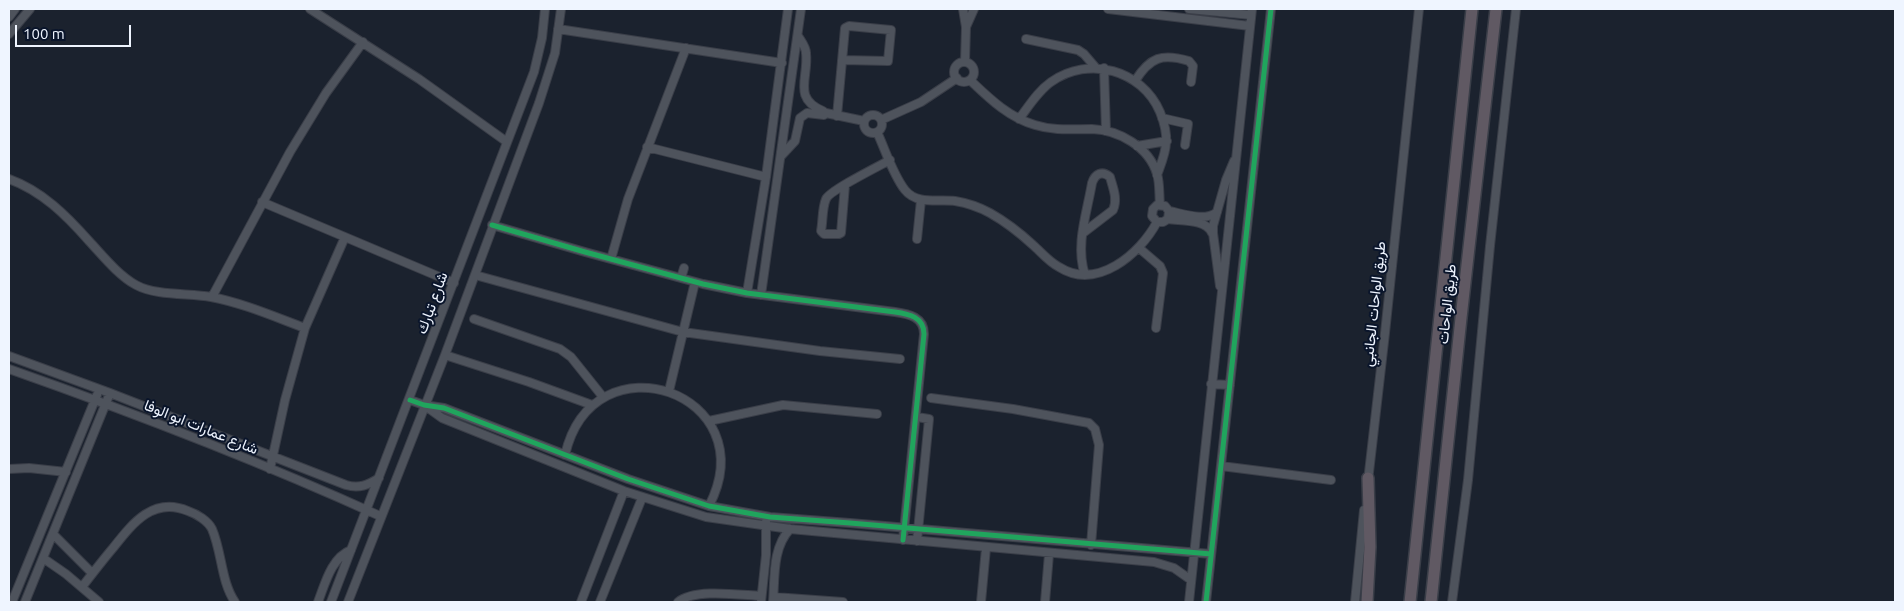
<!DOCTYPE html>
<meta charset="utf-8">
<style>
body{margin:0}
#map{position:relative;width:1904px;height:611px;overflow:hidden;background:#1b222e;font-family:Ubuntu,sans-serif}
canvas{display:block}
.frame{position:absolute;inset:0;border:10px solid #eff5ff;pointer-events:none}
.scale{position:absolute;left:15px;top:25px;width:116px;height:22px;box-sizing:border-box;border:2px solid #eff5ff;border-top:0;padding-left:6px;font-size:15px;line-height:18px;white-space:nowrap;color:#eff5ff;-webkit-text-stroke:4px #0a152b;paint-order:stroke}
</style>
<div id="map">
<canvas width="1904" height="611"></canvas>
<div class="frame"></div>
<div class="scale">100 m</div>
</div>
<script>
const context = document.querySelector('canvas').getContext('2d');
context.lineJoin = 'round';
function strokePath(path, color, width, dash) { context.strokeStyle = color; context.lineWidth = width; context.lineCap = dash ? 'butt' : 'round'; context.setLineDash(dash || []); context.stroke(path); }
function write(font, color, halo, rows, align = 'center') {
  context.font = font + ' Ubuntu,Vazirmatn,sans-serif'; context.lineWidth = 4; context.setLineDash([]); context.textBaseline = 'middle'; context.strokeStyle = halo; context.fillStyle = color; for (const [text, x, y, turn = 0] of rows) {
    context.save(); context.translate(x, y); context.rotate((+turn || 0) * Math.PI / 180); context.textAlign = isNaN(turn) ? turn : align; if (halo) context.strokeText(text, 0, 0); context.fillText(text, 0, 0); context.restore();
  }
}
const minor = new Path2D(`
 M 310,9 L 419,79 L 507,142
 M 963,9 L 966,27 L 965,62
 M 1108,9 L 1250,26
 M 1189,9 L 1251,15
 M 9,17 L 15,9
 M 966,27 L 974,9
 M 558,29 L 782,63
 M 9,34 L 30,9
 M 798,36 C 801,41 806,47 806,53 C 809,78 792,98 823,111
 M 1026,39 L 1078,50 L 1084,54 L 1096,68
 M954 72a10 10 0 1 1 20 0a10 10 0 1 1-20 0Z
 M 1104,68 L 1106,131
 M 970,80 C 989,98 1008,117 1035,125 C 1054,131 1072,129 1092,129 C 1119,130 1149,147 1157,174 C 1160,183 1159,195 1160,205
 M 1135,81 C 1150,57 1162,53 1189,61 L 1193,66 L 1191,82
 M864 124a9 9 0 1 1 18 0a9 9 0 1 1-18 0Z
 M 837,116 L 845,28 L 849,26 L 891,30 L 888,61 L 842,60
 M 1162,118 L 1188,124 L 1185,145
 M 1019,119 C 1029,106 1038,91 1051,82 C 1089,55 1142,70 1160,112 C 1164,122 1167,132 1166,142 C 1166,153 1161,164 1157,175
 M 881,120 L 921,102 L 957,78
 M 877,132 C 885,149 893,175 905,190 C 917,205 938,199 955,201 C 967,203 979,207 990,213 C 1006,222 1020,233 1033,245 C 1041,252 1049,262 1059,267 C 1097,291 1140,254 1157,222
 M 1137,146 L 1167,141
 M 647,147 L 766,177
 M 781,156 L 795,141 L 800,118 L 807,113 L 824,115 L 826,113 L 864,121
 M 9,179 C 42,191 66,215 89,241 C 103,256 118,275 136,285 C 156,296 189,293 211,297 C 243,303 275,317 305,328
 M 845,185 L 841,233 L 839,234 L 824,234 L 821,231 C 823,221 822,208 826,199 C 829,191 879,166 890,160
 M 262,202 L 454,283
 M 1169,211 C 1184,214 1205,222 1217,212
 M 1168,219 L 1169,211 L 1165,206 L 1157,205 L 1153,209 L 1152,216 L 1157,222 L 1163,222 L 1168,219 C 1182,221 1206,219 1212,233
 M 492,225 L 585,252 L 703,284 L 747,293 L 895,312 C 909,314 924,317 924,334 L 903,540
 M 1083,233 L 1113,210 C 1118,199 1113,188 1110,177 C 1102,170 1095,174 1092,183 C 1087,213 1075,245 1085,275
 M 917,239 L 921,200
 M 1139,248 L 1160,266 L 1163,273 L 1156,328
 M 611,259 L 628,199 L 686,48
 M 475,275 L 683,332 L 820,351 L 900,359
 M 681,278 L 684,268
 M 1220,286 L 1213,233 L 1213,226 L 1226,180 L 1234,161
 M 747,293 L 766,177 L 788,9
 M 761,295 L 801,9
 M 212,297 L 290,152 L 326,93 L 363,42
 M 474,319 L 560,349 L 571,357 L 603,397
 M 445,355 L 529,382 L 592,405
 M 9,356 L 110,393 L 346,485 C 359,489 368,485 379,478
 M 9,369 C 134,413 259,461 380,516
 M 1211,384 L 1230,385
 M 669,391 L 695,282
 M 931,398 L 1013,409 L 1089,423 L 1095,429 L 1099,445 L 1091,545
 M 410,400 L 424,405 L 444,408 L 628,479 L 709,506 L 770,517 L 850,523 L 1211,554
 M 424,405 L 442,418 L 624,491 L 706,517 L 790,529 L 1154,562 L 1174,568 L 1191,580
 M 917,417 L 929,419 L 917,541
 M 709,421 L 783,405 L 877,414
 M 565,455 C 593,333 767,393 709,506
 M 1221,466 L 1331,480
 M 9,469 L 29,468 L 66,472
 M 270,469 L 285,400 L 305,328 L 345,237
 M 1368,481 L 1385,333 L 1419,9
 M 53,534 L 92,573
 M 43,558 L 66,574 L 99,602
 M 82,587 C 92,574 102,561 113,548 C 132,524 153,496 188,511 C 197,514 208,521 212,529 C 222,552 221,582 235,602
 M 774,597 L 843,602
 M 12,602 L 97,395
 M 25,602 L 110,393
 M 318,602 C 325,584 331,558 351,550
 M 331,602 L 534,72 L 542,38 L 545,9
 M 348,602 L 445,355 L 539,103 L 555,53 L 561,9
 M 581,602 L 624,491
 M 600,602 L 642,498
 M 678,602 C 695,588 740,595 761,596
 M 761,602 L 766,555 L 766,522
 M 773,602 C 775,578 772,548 790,529
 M 981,602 L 986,548
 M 1045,602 L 1049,554
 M 1189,602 L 1252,9
 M 1206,602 L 1271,9
 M 1355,602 L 1364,510
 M 1452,602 L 1468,480 L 1490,246 L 1516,9`);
const highway = new Path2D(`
 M 1367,602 L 1370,547 L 1368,478
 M 1410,602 L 1472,9
 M 1431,602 L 1461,318 L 1496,9`);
strokePath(minor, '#3a3e48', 10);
strokePath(highway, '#3a3e48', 14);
strokePath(minor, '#4e535c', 8);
strokePath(highway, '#605963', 11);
strokePath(new Path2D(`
 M 492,225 L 585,252 L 703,284 L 747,293 L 895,312 C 909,314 924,317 924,334 L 903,540
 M 410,400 L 424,405 L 444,408 L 628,479 L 709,506 L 770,517 L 850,523 L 1211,554
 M 1206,602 L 1271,9`), '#20a55d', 5);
write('15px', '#eff5ff', '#0a152b', [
 ["شارع تبارك",432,303,-70],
 ["طريق الواحات الجانبي",1374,304,-84],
 ["طريق الواحات",1447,304,-84],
 ["شارع عمارات ابو الوفا",201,427,22]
]);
</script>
